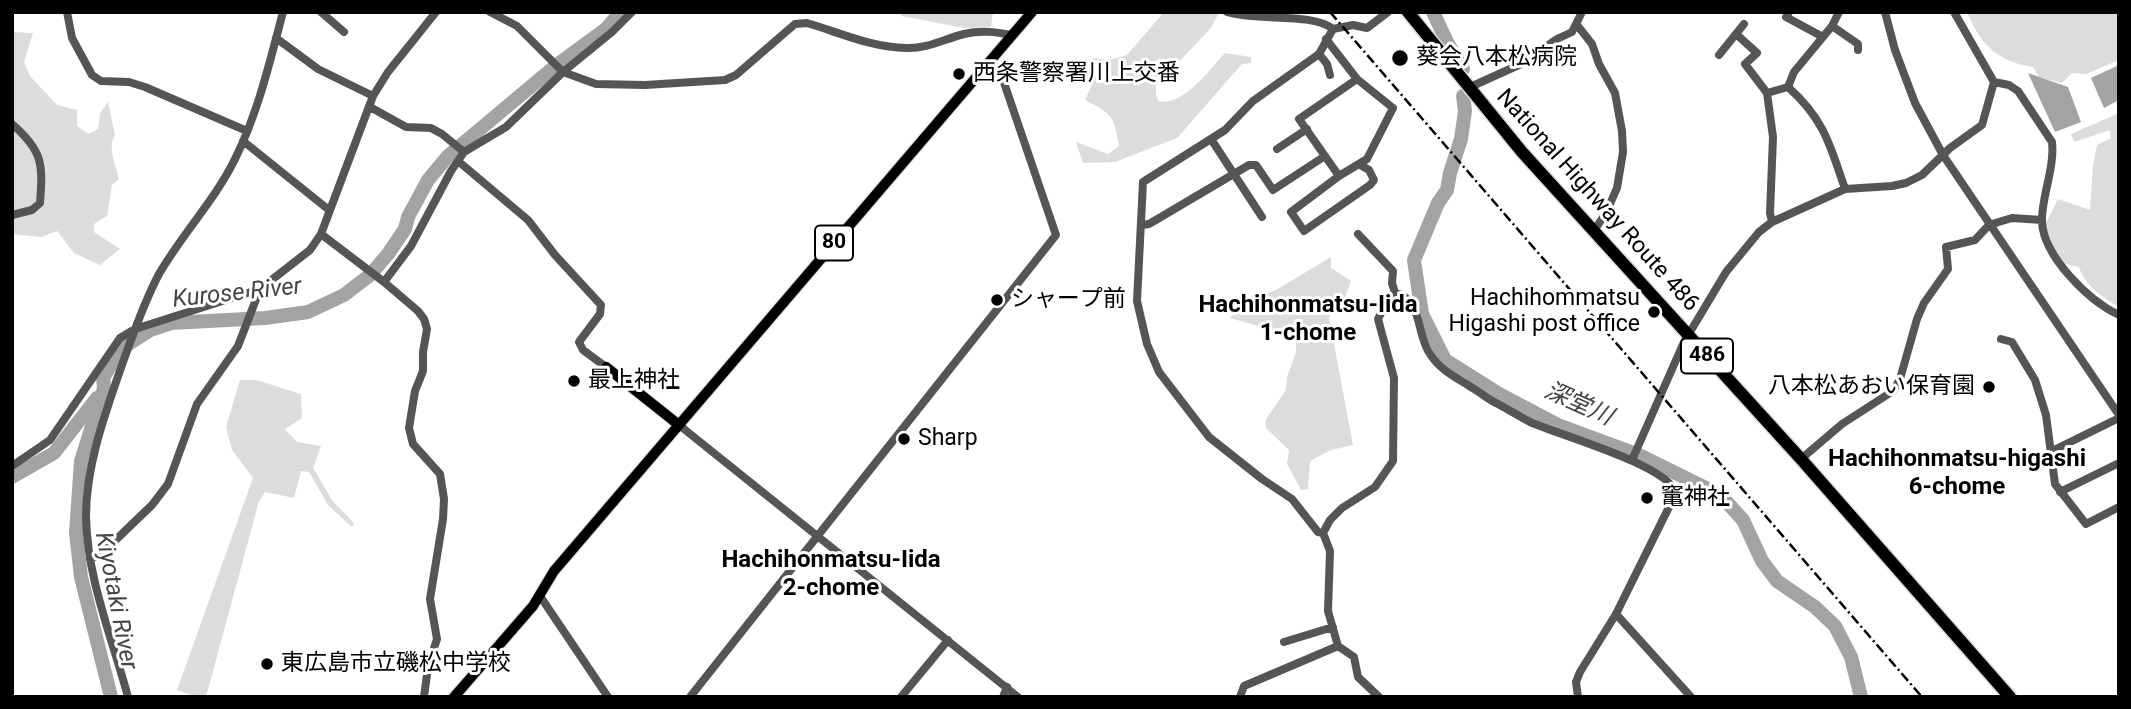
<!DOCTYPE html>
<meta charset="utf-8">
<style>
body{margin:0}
#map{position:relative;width:2131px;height:709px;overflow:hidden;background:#fff;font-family:Roboto,sans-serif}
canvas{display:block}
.frame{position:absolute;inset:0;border:14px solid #000;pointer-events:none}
</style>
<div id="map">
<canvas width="2131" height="709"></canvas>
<div class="frame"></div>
</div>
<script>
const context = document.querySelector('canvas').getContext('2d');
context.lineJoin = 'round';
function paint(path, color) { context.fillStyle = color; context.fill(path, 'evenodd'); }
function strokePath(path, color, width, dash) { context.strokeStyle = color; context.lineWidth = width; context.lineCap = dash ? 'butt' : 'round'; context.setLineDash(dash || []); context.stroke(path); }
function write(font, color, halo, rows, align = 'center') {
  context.font = font + ' Roboto,"Noto Sans JP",sans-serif'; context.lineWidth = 6; context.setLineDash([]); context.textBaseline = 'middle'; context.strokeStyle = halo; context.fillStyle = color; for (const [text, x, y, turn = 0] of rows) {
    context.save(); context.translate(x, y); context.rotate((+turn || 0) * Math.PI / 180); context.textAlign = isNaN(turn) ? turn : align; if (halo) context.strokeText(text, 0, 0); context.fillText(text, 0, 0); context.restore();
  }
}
paint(new Path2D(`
 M 898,12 L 993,12 L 991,27 L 964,28 L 902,16 Z
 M 1164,12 L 1219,13 L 1211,28 L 1156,86 L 1156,94 L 1158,101 C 1182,108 1210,69 1225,53 L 1251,57 L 1251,63 L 1242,64 L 1177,138 L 1115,162 L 1083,163 L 1076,142 L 1108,154 L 1119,146 C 1114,116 1112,114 1085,100 L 1095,78 L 1093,58 L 1109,60 L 1127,55 Z
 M 1967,12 L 2119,12 L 2119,60 L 2086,74 L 2072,73 L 2062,83 L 2039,77 L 2033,67 C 1998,62 1980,44 1967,12 Z
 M 12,32 L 33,33 L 24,62 L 30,76 L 57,105 L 77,110 L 77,126 L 89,134 L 98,129 L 100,113 L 108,102 L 115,135 C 107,149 116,164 119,179 L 112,185 L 107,216 L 94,224 L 94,232 L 120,249 L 100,265 L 74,253 L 57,231 L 41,237 L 12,234 Z
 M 2119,113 L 2119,307 C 2102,297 2085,286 2079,267 L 2065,264 L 2054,249 L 2045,225 L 2058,199 L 2090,210 L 2093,165 L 2097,145 L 2111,138 L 2110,130 L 2074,142 L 2071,134 Z
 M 1331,257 L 1331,268 L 1351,281 L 1344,300 L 1329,317 L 1353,445 L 1331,450 L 1310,461 L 1308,489 L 1301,490 L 1287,464 L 1289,450 L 1266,428 L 1265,421 L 1286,390 L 1287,377 L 1296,352 L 1296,343 L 1282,333 L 1230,318 L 1244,302 L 1276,290 Z
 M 240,380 L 256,380 L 301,394 L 302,418 L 285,429 L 297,442 L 321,446 L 313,468 L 332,500 L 354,523 L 352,527 L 328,505 L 309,472 L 301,471 L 294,498 L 265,492 L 259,501 L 206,697 L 197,697 L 177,690 L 253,478 L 232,450 L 226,427 Z`), '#dcdcdc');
paint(new Path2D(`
 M 2119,65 L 2119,100 L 2104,108 L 2091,78 Z
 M 2028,73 L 2068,87 L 2081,122 L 2055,132 Z`), '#a3a3a3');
strokePath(new Path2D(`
 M 1433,12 L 1447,42 L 1463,69
 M 1463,96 L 1465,111 L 1461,139 L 1450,173 L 1447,190 L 1438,203 L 1414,260 L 1422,314 L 1445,360 L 1499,394 L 1558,425 L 1639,455 L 1712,491 L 1724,499 L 1743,520 L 1762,561 L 1777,581 L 1815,607 L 1835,626 L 1851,657 L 1861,697
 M 12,477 L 54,453 L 97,398
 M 111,697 L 81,577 L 76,533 L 81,461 L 104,388 L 103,378 L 115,358 L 125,346 L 150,330 L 171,323 L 265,318 L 294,314 L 308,312 L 344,295 L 370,275 L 388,254 L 405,229 L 408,217 L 428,180 L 448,156 L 553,68 L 606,29 L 621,12`), '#a3a3a3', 14);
const major = new Path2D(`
 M 606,367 L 679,425
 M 454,697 L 533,606 L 554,571 L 1032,12`);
const highway = new Path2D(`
 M 1408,12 L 1522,152 L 1801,459 L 2010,697`);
strokePath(major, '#dbdbdb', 12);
strokePath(highway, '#dbdbdb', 15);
strokePath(new Path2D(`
 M 67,12 L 72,38 L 92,75 L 101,81 L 129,82 L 145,87 L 247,131
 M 321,12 L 344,32
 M 490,12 L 517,26 L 563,72 L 596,84 L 645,85 L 725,80 L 736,75 L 795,24 L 807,23 C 838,32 873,48 906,48 C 927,49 944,39 964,34 C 981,30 996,32 1012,35
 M 1227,12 C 1258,22 1312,12 1333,29
 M 1789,12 L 1786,17 L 1823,37
 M 1885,12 L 1895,50 L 1915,103 L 1943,155 L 2119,415
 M 1577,25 L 1592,44 L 1599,64 L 1615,93 L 1622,131 L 1623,152 L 1617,188 L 1606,213 L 1593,232
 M 1832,26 L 1858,44 L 1858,50
 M 1736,34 L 1757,53 L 1745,64 L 1767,93 L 1773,137 L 1770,213 L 1772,222
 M 276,38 L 318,69 L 373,96
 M 1326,39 L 1357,79 L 1393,108 L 1367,159 L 1339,176 L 1291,212 L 1304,231 L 1370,185 L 1374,180 L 1369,170 L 1359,164
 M 1319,54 L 1327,64 L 1330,75
 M 1719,55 L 1744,24
 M 1994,82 L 2009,85 L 2018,91 L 2052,142 C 2055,168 2041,198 2042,222 C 2044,257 2089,301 2119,315
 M 1788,87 L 1794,72 L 1832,26 L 1839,12
 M 1468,88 L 1521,64 L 1557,39 L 1572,32 L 1582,12
 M 1767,93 L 1788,87 C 1824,119 1830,145 1845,189
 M 370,107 L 406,127 L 431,128 L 442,134 L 464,152
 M 12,124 C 43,151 43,164 40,203 L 32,210 L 12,215
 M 1211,139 L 1262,217
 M 243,141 L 329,210
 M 1277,149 L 1307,129
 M 458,161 L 528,220 L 555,255 L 601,305 L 600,314 L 579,342 L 583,350 L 606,367
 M 1339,176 L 1299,119 L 1357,79
 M 1142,225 L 1149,224 L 1249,165 L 1256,165 L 1273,190 L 1325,156
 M 321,234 L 384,282 L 418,311 L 424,319 L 427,329 L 423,352 L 423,371 L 415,391 L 409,428 L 413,444 L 440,474 L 444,499 L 443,519 L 430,599 L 437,639 L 428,667 L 424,697
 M 1358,234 L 1393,271 L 1392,283 L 1395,293
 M 384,282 L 411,246 L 451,171 L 464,152 L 506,127 L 563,72 L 612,32 L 632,12
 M 1395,293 C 1423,299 1416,335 1430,354 C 1440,370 1455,377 1471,387 C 1480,392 1488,400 1498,404 C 1509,410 1519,416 1530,422 C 1559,435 1668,465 1676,493 L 1616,614 L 1580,672 L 1576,682 L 1578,697
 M 2001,339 L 2012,342 L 2035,380 L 2046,415 L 2055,484 L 2086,524 L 2119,507
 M 679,425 L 1018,697
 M 2052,451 L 2119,418
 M 1801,459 L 1842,424 L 1893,391 L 1900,379 L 1917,319 L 1924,303 L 1948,269 L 1946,247 L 1975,240 L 1989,225 L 2002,221 L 2012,218 L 2042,220
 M 1632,460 L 1684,342 L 1726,272 L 1759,232 L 1772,222 L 1845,189 L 1892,186 L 1906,183 L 1922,175 L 1950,148 L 1982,125 L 1994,82 L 1954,12
 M 12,466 L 50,440 L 120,338 L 135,329 L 260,289 L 310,250 L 321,234 L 373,96 L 388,72 L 436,12
 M 2060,492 L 2119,463
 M 1323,533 L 1330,520 L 1342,508 L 1375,487 L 1393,461 L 1394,378 L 1378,319 L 1387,302 L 1395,293
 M 90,559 L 100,555 L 152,505 L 168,484 L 197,404 L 238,346 L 260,289
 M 540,596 L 608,697
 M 1616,614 L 1691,697
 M 1284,642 L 1333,627
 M 128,697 C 112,637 87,579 86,516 C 86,464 106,411 123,362 C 134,332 144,302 159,274 C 182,234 215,200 235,159 C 258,113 270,61 283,12
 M 690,697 L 1056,235 L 1000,71 L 990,62
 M 901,697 L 948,640
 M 1003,697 L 1007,687
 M 1240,697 L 1244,686 L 1338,646
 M 1379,697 L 1358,677 L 1354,657 L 1338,646 L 1328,611 L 1330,551 L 1323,533 L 1318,532 L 1292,499 L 1262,479 L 1209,437 L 1159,372 L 1147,344 L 1137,301 L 1143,182 L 1225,130 L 1253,101 L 1319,54 L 1333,29 L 1353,25 L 1367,28 L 1388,12`), '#555', 8);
strokePath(major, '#000', 10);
strokePath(highway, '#000', 12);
strokePath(new Path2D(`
 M 1330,12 L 1922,697`), '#000', 2.5, [10, 3.5, 2, 3.5]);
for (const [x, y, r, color] of [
 [1400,58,9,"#000"],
 [959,74,7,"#000"],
 [997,300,7,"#000"],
 [1654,312,7,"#000"],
 [574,381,7,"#000"],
 [1989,387,7,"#000"],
 [904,439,7,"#000"],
 [1647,498,7,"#000"],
 [267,664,7,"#000"]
]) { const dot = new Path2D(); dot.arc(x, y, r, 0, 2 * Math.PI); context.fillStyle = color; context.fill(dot); strokePath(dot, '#fff', 2.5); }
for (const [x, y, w] of [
 [834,243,38],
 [1707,356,52]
]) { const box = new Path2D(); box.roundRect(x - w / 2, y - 17.5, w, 35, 5); context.fillStyle = '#fff'; context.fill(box); strokePath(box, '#000', 2); }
write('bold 21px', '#000', null, [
 ["80",834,243],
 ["486",1707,356]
]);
write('23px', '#000', '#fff', [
 ["葵会八本松病院",1416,58],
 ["西条警察署川上交番",973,74],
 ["Hachihommatsu",1640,299,"right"],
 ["Higashi post office",1640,325,"right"],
 ["シャープ前",1011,300],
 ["最上神社",588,381],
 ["八本松あおい保育園",1975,387,"right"],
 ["Sharp",918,439],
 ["竃神社",1661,498],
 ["東広島市立磯松中学校",281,664]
], 'left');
write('23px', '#000', '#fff', [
 ["National Highway Route 486",1597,201,48]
]);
write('italic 24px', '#444', '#fff', [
 ["Kurose River",237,294,-6],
 ["深堂川",1578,405,24],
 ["Kiyotaki River",115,601,79]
]);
write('bold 24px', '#000', '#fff', [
 ["Hachihonmatsu-Iida",1308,306],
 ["1-chome",1308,334],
 ["Hachihonmatsu-higashi",1957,460],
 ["6-chome",1957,488],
 ["Hachihonmatsu-Iida",831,561],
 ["2-chome",831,589]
]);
</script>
